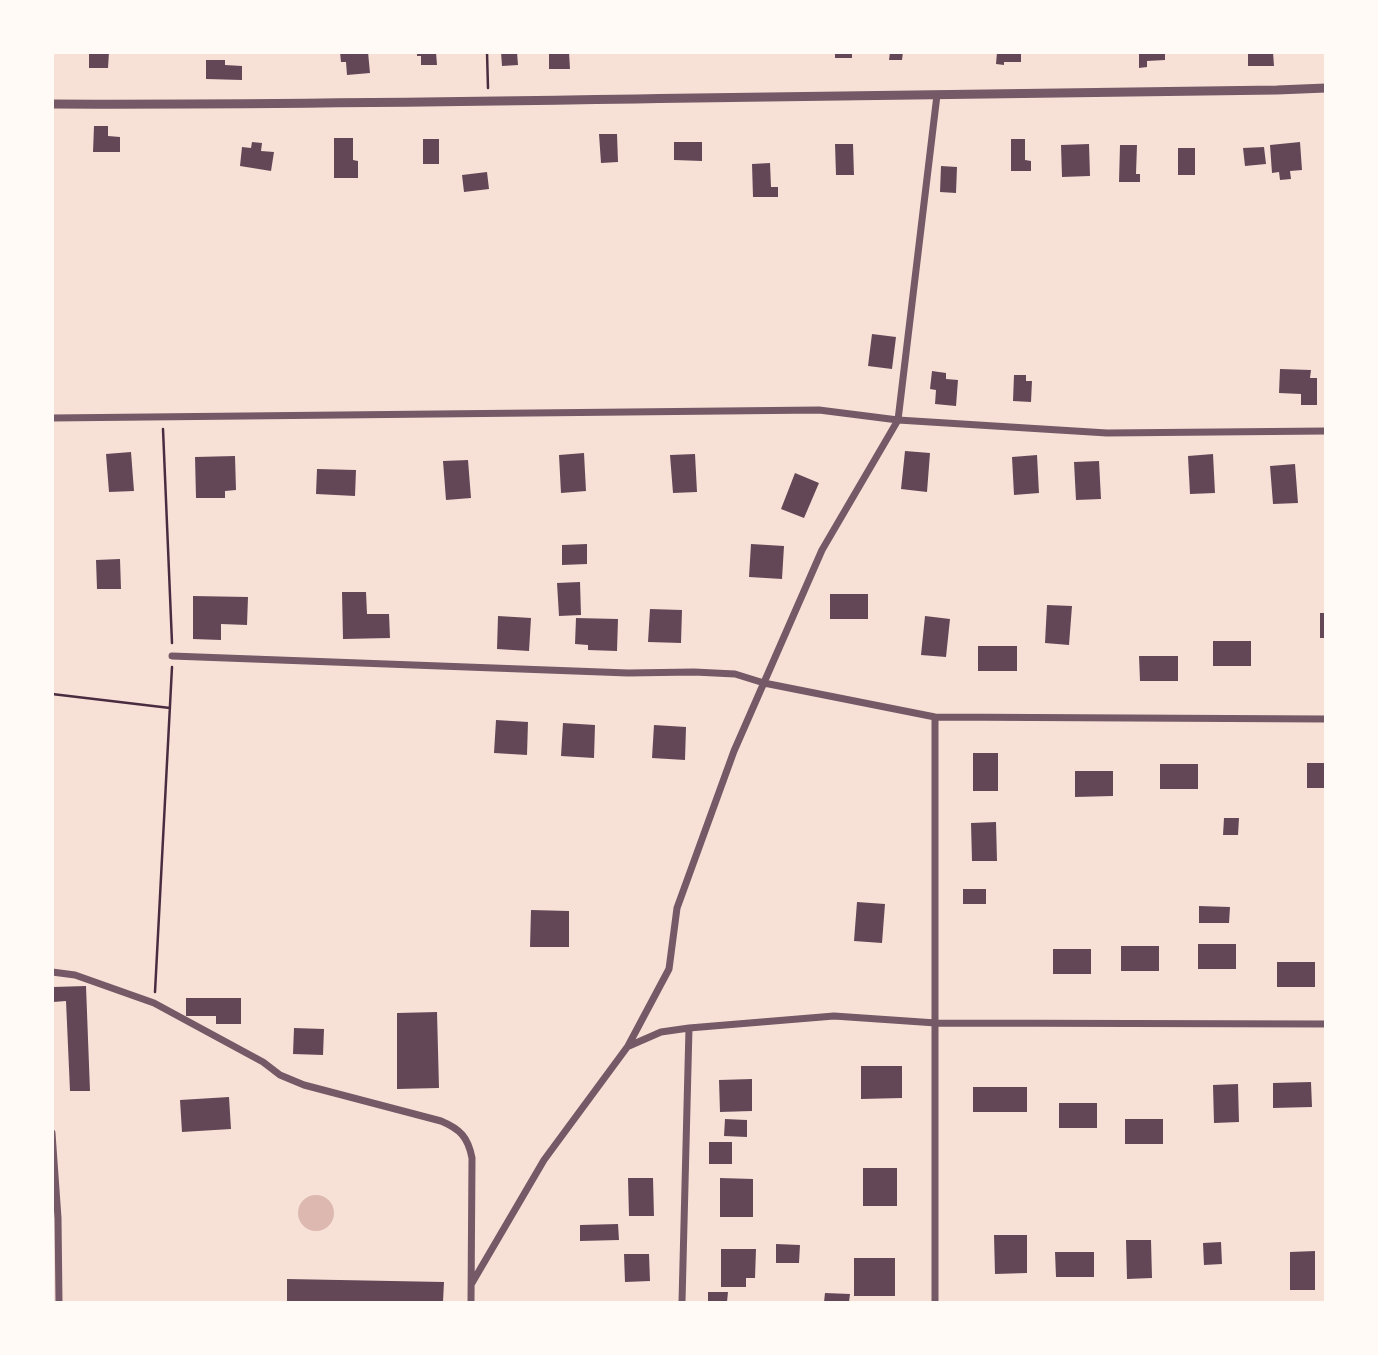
<!DOCTYPE html>
<style>
body{margin:0}
#map{position:relative;width:1378px;height:1355px;overflow:hidden;background:#f7e1d7;font-family:Helvetica,sans-serif}
canvas{display:block}
.frame{position:absolute;inset:0;border:54px solid #fffaf5;pointer-events:none}
</style>
<div id="map">
<canvas width="1378" height="1355"></canvas>
<div class="frame"></div>
</div>
<script>
const context = document.querySelector('canvas').getContext('2d');
context.lineJoin = 'round';
function paint(path, color) { context.fillStyle = color; context.fill(path, 'evenodd'); }
function strokePath(path, color, width, dash) { context.strokeStyle = color; context.lineWidth = width; context.lineCap = dash ? 'butt' : 'round'; context.setLineDash(dash || []); context.stroke(path); }
paint(new Path2D(`
 M298 1213a18 18 0 1 1 36 0a18 18 0 1 1-36 0Z`), '#dcb8b0');
paint(new Path2D(`
 M 89,52 L 109,52 L 108,68 L 89,68 Z
 M 340,52 L 368,52 L 370,73 L 347,75 L 346,62 L 341,62 Z
 M 417,52 L 436,52 L 437,65 L 421,65 L 421,56 L 417,56 Z
 M 501,52 L 517,52 L 518,65 L 502,66 Z
 M 549,52 L 569,52 L 570,69 L 549,69 Z
 M 835,52 L 852,52 L 852,58 L 835,58 Z
 M 890,52 L 903,52 L 902,60 L 889,60 Z
 M 997,52 L 1021,52 L 1021,62 L 1004,62 L 1004,65 L 996,64 Z
 M 1139,52 L 1165,52 L 1165,60 L 1147,61 L 1147,67 L 1139,68 Z
 M 1248,52 L 1273,52 L 1274,66 L 1248,66 Z
 M 206,60 L 225,60 L 225,65 L 242,66 L 242,80 L 206,79 Z
 M 94,126 L 108,126 L 108,136 L 120,137 L 120,152 L 93,152 Z
 M 599,134 L 617,134 L 618,162 L 601,163 Z
 M 334,138 L 353,138 L 353,160 L 358,161 L 358,178 L 334,178 Z
 M 423,139 L 439,139 L 439,164 L 423,164 Z
 M 1011,139 L 1025,139 L 1025,160 L 1031,161 L 1031,171 L 1011,171 Z
 M 252,142 L 262,143 L 261,151 L 274,152 L 271,171 L 240,166 L 242,147 L 251,148 Z
 M 674,142 L 702,142 L 702,161 L 674,160 Z
 M 1300,142 L 1302,170 L 1290,171 L 1291,179 L 1280,180 L 1279,172 L 1272,173 L 1270,145 Z
 M 835,144 L 853,144 L 854,175 L 836,175 Z
 M 1089,144 L 1090,176 L 1062,177 L 1061,145 Z
 M 1120,145 L 1137,145 L 1136,174 L 1140,174 L 1140,182 L 1119,182 Z
 M 1264,147 L 1266,164 L 1245,166 L 1243,148 Z
 M 1178,148 L 1195,148 L 1195,175 L 1178,175 Z
 M 770,163 L 771,187 L 778,187 L 778,197 L 753,197 L 752,164 Z
 M 941,166 L 957,167 L 956,193 L 940,192 Z
 M 487,172 L 489,189 L 464,192 L 462,175 Z
 M 872,334 L 896,337 L 892,369 L 868,366 Z
 M 1280,369 L 1311,370 L 1310,378 L 1317,378 L 1317,405 L 1301,405 L 1301,394 L 1279,393 Z
 M 932,371 L 946,373 L 946,379 L 958,380 L 956,406 L 935,404 L 936,390 L 930,389 Z
 M 1014,375 L 1026,375 L 1026,381 L 1032,381 L 1031,402 L 1013,401 Z
 M 905,451 L 930,453 L 927,492 L 901,489 Z
 M 131,452 L 134,491 L 109,492 L 106,454 Z
 M 584,453 L 586,491 L 561,493 L 559,455 Z
 M 695,454 L 697,492 L 673,493 L 670,455 Z
 M 1213,454 L 1215,493 L 1190,494 L 1188,456 Z
 M 1037,455 L 1039,493 L 1014,495 L 1012,457 Z
 M 235,456 L 236,490 L 225,491 L 225,498 L 196,498 L 195,457 Z
 M 468,460 L 471,498 L 446,500 L 443,461 Z
 M 1099,461 L 1101,499 L 1076,500 L 1074,462 Z
 M 1295,464 L 1298,503 L 1273,504 L 1270,466 Z
 M 317,469 L 356,470 L 355,496 L 316,494 Z
 M 795,473 L 819,483 L 804,518 L 781,509 Z
 M 587,544 L 587,564 L 562,565 L 562,545 Z
 M 751,544 L 784,546 L 782,579 L 749,577 Z
 M 120,559 L 121,589 L 97,589 L 96,560 Z
 M 580,582 L 581,615 L 559,616 L 557,583 Z
 M 342,592 L 366,592 L 367,614 L 389,614 L 390,638 L 343,639 Z
 M 830,594 L 868,594 L 868,619 L 830,619 Z
 M 193,596 L 248,597 L 247,625 L 221,624 L 221,640 L 193,639 Z
 M 1047,605 L 1072,606 L 1069,645 L 1045,643 Z
 M 650,609 L 682,610 L 681,643 L 648,642 Z
 M 1320,613 L 1326,613 L 1326,638 L 1320,638 Z
 M 498,616 L 531,618 L 529,651 L 497,649 Z
 M 925,616 L 950,619 L 946,657 L 921,655 Z
 M 576,618 L 618,619 L 617,651 L 588,650 L 588,645 L 575,644 Z
 M 1213,641 L 1251,641 L 1251,666 L 1213,666 Z
 M 978,646 L 1017,646 L 1017,671 L 978,671 Z
 M 1139,656 L 1178,656 L 1178,681 L 1140,681 Z
 M 496,720 L 528,722 L 527,755 L 494,753 Z
 M 563,723 L 595,725 L 594,758 L 561,756 Z
 M 654,725 L 686,727 L 685,760 L 652,758 Z
 M 973,753 L 998,753 L 998,791 L 973,791 Z
 M 1307,763 L 1326,763 L 1326,788 L 1307,788 Z
 M 1160,764 L 1198,764 L 1198,789 L 1160,789 Z
 M 1075,771 L 1113,771 L 1113,796 L 1075,797 Z
 M 1224,818 L 1239,818 L 1238,835 L 1223,835 Z
 M 996,822 L 997,861 L 972,861 L 971,823 Z
 M 963,889 L 986,889 L 986,904 L 963,904 Z
 M 857,902 L 885,904 L 882,943 L 854,941 Z
 M 1199,906 L 1230,907 L 1229,923 L 1199,923 Z
 M 531,910 L 569,911 L 569,947 L 530,947 Z
 M 1198,944 L 1236,944 L 1236,969 L 1198,969 Z
 M 1121,946 L 1159,946 L 1159,971 L 1121,971 Z
 M 1053,949 L 1091,949 L 1091,974 L 1053,974 Z
 M 1277,962 L 1315,962 L 1315,987 L 1277,987 Z
 M 86,986 L 90,1091 L 70,1091 L 66,1001 L 53,1002 L 53,987 Z
 M 186,998 L 241,998 L 241,1024 L 216,1024 L 216,1016 L 186,1016 Z
 M 437,1012 L 439,1088 L 397,1089 L 397,1013 Z
 M 294,1028 L 324,1029 L 323,1055 L 293,1054 Z
 M 861,1066 L 902,1066 L 902,1098 L 861,1099 Z
 M 752,1079 L 752,1111 L 720,1112 L 719,1080 Z
 M 1311,1082 L 1312,1107 L 1273,1108 L 1273,1083 Z
 M 1238,1084 L 1239,1122 L 1214,1123 L 1213,1085 Z
 M 973,1087 L 1027,1087 L 1027,1112 L 973,1112 Z
 M 229,1097 L 231,1129 L 182,1132 L 180,1100 Z
 M 1059,1103 L 1097,1103 L 1097,1128 L 1059,1128 Z
 M 725,1119 L 747,1120 L 747,1137 L 724,1136 Z
 M 1125,1119 L 1163,1119 L 1163,1144 L 1125,1144 Z
 M 709,1142 L 732,1142 L 732,1164 L 709,1164 Z
 M 863,1168 L 897,1168 L 897,1206 L 863,1206 Z
 M 628,1178 L 653,1178 L 654,1216 L 629,1216 Z
 M 720,1178 L 753,1179 L 753,1217 L 720,1217 Z
 M 618,1224 L 619,1240 L 580,1241 L 580,1225 Z
 M 994,1235 L 1027,1235 L 1027,1273 L 995,1274 Z
 M 1126,1240 L 1151,1240 L 1152,1278 L 1127,1279 Z
 M 1221,1242 L 1222,1264 L 1204,1265 L 1203,1243 Z
 M 776,1244 L 800,1245 L 799,1263 L 776,1263 Z
 M 721,1249 L 756,1249 L 755,1278 L 746,1278 L 746,1287 L 721,1287 Z
 M 1315,1251 L 1315,1290 L 1290,1290 L 1290,1252 Z
 M 1055,1252 L 1094,1252 L 1094,1277 L 1056,1277 Z
 M 624,1254 L 649,1254 L 650,1281 L 625,1282 Z
 M 854,1258 L 895,1258 L 895,1296 L 854,1296 Z
 M 287,1279 L 444,1282 L 443,1302 L 287,1302 Z
 M 708,1292 L 728,1292 L 727,1302 L 708,1302 Z
 M 825,1293 L 850,1294 L 849,1302 L 824,1302 Z`), '#644757');
strokePath(new Path2D(`
 M 487,52 L 488,88
 M 163,429 L 172,643
 M 52,694 L 170,708
 M 155,992 L 172,667`), '#4a2c40', 2.5);
strokePath(new Path2D(`
 M 52,418 L 819,410 L 898,420 L 1107,433 L 1326,431
 M 172,656 L 628,673 L 694,672 L 735,674 L 764,683 L 935,717 L 1326,719
 M 52,972 L 75,975 L 154,1003 L 263,1062 L 280,1075 L 304,1085 L 441,1121 C 460,1129 468,1137 472,1158 L 471,1302
 M 629,1046 L 661,1032 L 689,1028 L 834,1016 L 936,1023 L 1326,1024
 M 52,1133 L 58,1218 L 59,1302
 M 472,1283 L 544,1160 L 628,1046 L 669,969 L 677,908 L 734,751 L 822,550 L 898,420 L 937,95
 M 682,1302 L 689,1028
 M 935,1302 L 935,717`), '#755966', 7);
strokePath(new Path2D(`
 M 52,104 C 247,105 442,102 637,99 C 850,95 1063,93 1277,90 L 1326,88`), '#755966', 9);
</script>
